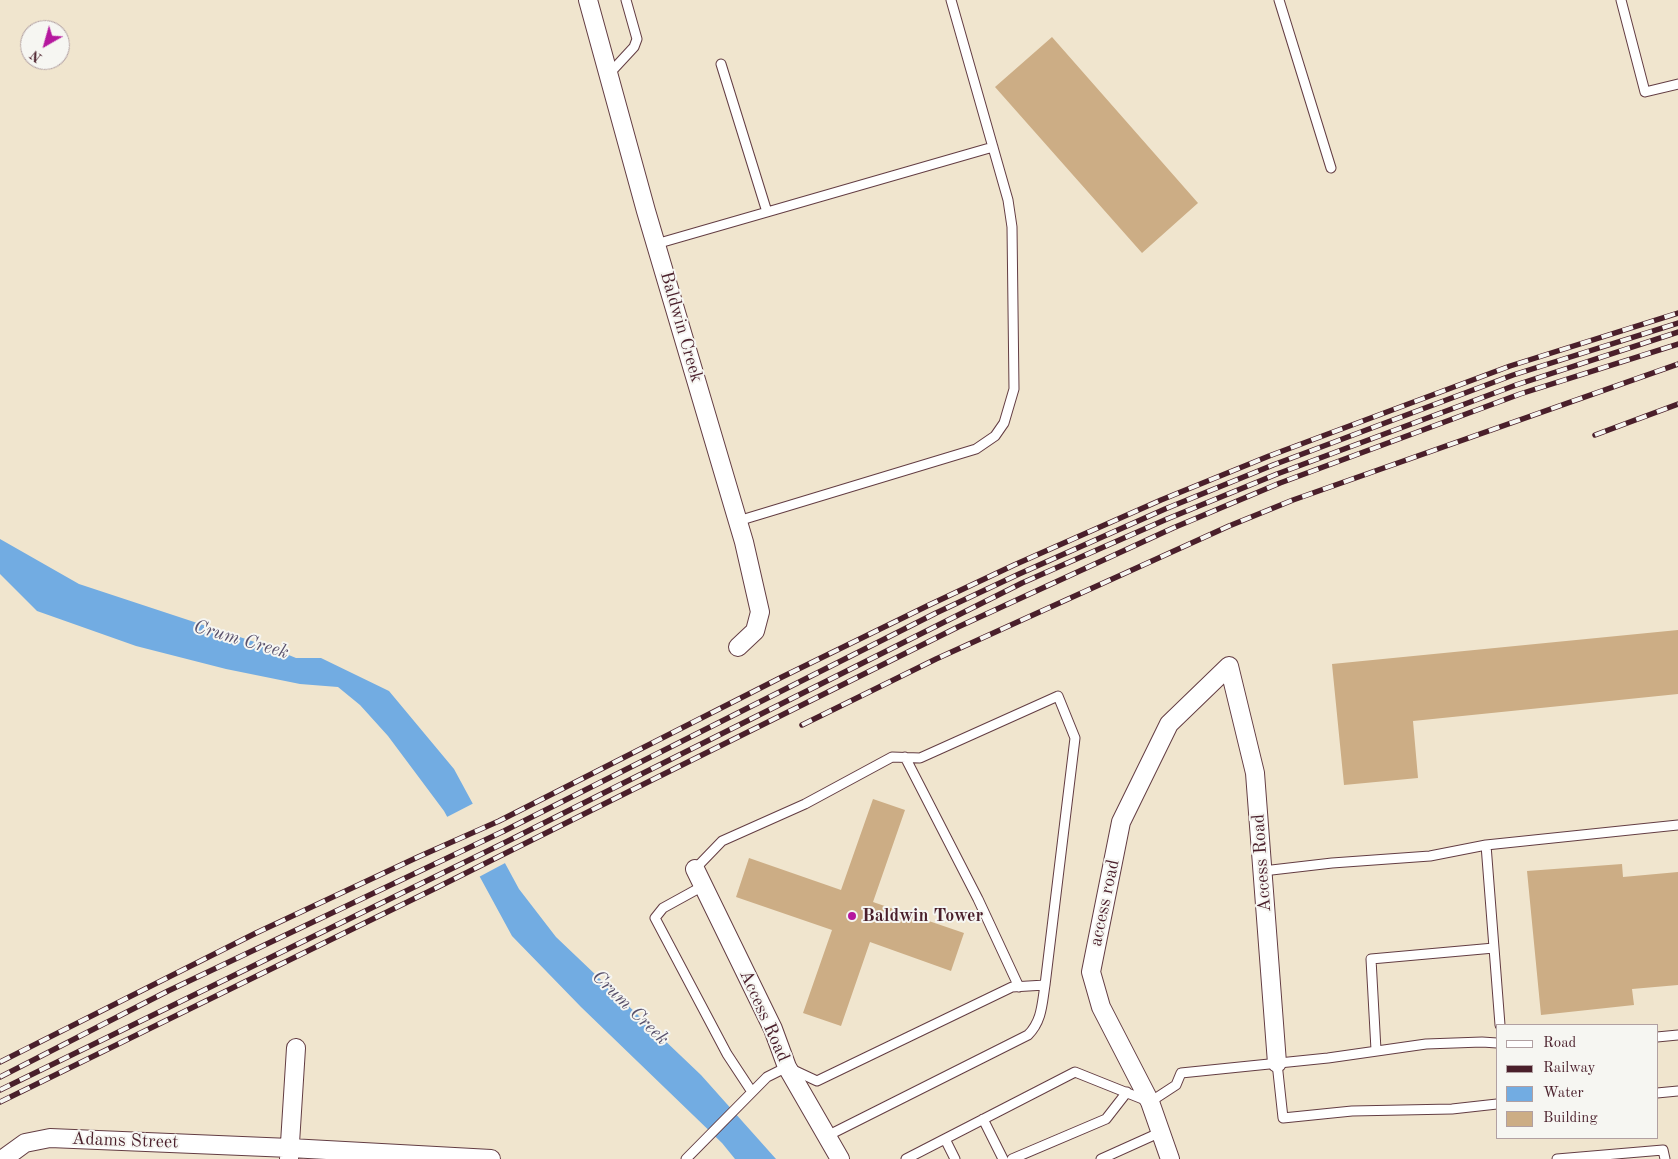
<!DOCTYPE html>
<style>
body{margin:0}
#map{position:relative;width:1678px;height:1159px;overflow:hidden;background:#f0e5ce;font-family:"Old Standard TT",serif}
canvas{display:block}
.legend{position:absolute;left:1496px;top:1024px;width:162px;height:115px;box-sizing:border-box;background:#f6f6f2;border:1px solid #b1a0a2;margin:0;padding:6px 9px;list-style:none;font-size:15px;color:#4a1f2b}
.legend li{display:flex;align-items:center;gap:10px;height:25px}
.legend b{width:25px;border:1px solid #b1a0a2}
.north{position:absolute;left:20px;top:20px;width:50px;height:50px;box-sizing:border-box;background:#f6f6f2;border:1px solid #b1a0a2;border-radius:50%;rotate:218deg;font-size:14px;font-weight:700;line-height:20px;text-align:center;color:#4a1f2b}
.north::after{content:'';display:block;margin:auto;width:18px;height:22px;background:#b5179e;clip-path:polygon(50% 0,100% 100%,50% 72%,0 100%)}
</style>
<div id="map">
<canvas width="1678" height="1159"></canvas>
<ul class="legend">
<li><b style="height:6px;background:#fff"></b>Road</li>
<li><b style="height:6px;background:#4a1f2b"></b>Railway</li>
<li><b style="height:14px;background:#72ace2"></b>Water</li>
<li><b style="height:14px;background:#ccad85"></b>Building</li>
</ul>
<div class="north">N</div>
</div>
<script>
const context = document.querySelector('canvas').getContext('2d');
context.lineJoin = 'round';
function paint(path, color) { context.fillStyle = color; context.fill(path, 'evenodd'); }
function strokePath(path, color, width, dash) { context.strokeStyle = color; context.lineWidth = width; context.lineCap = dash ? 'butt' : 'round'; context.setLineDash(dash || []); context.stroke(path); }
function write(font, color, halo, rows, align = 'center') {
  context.font = font + ' "Old Standard TT",serif'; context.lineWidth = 4; context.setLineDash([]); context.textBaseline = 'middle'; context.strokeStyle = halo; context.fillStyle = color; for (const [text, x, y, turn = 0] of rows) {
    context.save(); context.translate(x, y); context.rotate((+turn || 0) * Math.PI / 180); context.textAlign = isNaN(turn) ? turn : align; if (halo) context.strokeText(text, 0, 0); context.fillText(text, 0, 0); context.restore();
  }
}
paint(new Path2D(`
 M 0,539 L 79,584 L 267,646 L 296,658 L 321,658 L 389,691 L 454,769 L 519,889 L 556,937 L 701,1075 L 776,1159 L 735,1159 L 722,1143 L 581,1007 L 512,936 L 444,811 L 388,736 L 360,705 L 338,687 L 300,684 L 226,669 L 136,646 L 37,611 L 0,574 Z`), '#72ace2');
paint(new Path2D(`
 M 476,802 L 507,862 L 477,878 L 445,818 Z`), '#f0e5ce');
paint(new Path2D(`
 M 1052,37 L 1198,203 L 1142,253 L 995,87 Z
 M 1678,630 L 1678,694 L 1413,721 L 1418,778 L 1344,785 L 1332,664 Z
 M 873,799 L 905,810 L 873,902 L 964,933 L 951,971 L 870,942 L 841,1026 L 803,1013 L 832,930 L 736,897 L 749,858 L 841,890 Z
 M 1622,864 L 1623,877 L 1678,872 L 1678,985 L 1632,989 L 1634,1005 L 1541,1015 L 1527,871 Z`), '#ccad85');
const service = new Path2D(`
 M 1279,0 L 1331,168
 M 1621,0 L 1645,92 L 1678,84
 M 721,64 L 767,212
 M 609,74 L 634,47 L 637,39 L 626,0
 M 656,244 L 993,147
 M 738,521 L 976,449 L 995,436 L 1004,423 L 1014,389 L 1012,227 L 1008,200 L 951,0
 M 905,757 L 978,899 L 1019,987
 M 1486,845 L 1500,1025
 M 1263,871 L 1332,863 L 1430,856 L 1486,845 L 1678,825
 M 703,886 L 663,908 L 655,918 L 727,1054 L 752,1092
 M 1657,1037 L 1678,1035
 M 1376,1050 L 1371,959 L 1494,948
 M 1277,1063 L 1283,1118 L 1352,1111 L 1452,1109 L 1497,1104
 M 1657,1093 L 1678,1091
 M 983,1119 L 1003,1159
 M 827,1136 L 1028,1035 C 1042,1021 1042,1004 1045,985
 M 945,1139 L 955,1159
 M 686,1159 L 767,1077 L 787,1067 L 817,1081 L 1012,987 L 1045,985 L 1075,738 L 1058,696 L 920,758 L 892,757 L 805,804 L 722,841 L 695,869
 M 906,1159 L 1075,1072 L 1150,1102 L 1176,1085 L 1181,1073 L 1328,1058 L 1426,1044 L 1482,1042 L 1497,1043
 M 1012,1159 L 1106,1119 L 1127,1092
 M 1101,1159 L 1161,1132
 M 1557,1159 L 1663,1150 L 1665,1159`);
const minor = new Path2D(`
 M 588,0 L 646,211 L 744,542 L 760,612 L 755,631 L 738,647
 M 695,869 L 773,1029 L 787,1067 L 840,1159
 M 3,1159 L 25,1143 L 50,1138 L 290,1148 L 491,1159
 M 289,1159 L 296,1048
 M 1170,1159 L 1150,1102 L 1101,1007 L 1091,972 L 1121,822 L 1169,724 L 1229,666 L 1255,773 L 1277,1063`);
strokePath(service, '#633d43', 11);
strokePath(minor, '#633d43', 20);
strokePath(service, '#fff', 9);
strokePath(minor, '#fff', 18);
const rail = new Path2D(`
 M 1595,435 L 1678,404
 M 802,725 L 936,659 L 1229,526 L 1293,500 L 1678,364
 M 0,1062 L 256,933 L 418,857 L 499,821 L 780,678 L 927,606 L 1014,565 L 1161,500 L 1269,456 L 1510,366 L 1678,313
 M 0,1077 L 168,991 L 504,831 L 936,613 L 1019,574 L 1165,509 L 1273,465 L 1513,375 L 1678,323
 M 0,1090 L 508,841 L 1022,583 L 1167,519 L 1277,474 L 1516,385 L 1678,332
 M 0,1102 L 436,888 L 958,627 L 1173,528 L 1280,483 L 1520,394 L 1678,344`);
strokePath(rail, '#4a1f2b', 5.5);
strokePath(rail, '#f6f6f2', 4, [11]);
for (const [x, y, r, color] of [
 [852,916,5,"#b5179e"]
]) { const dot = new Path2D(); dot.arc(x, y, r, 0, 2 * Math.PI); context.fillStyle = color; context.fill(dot); strokePath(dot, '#f6f6f2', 2); }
write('18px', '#4a1f2b', '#f6f6f2', [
 ["Baldwin Creek",681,327,74],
 ["Access Road",1262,863,-94],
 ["access road",1105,903,-78],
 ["Access Road",764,1016,66],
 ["Adams Street",125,1141,2]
]);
write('bold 18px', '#4a1f2b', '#f6f6f2', [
 ["Baldwin Tower",862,916]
], 'left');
write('italic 19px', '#58506b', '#f6f6f2', [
 ["Crum Creek",241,640,16],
 ["Crum Creek",630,1008,44]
]);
</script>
